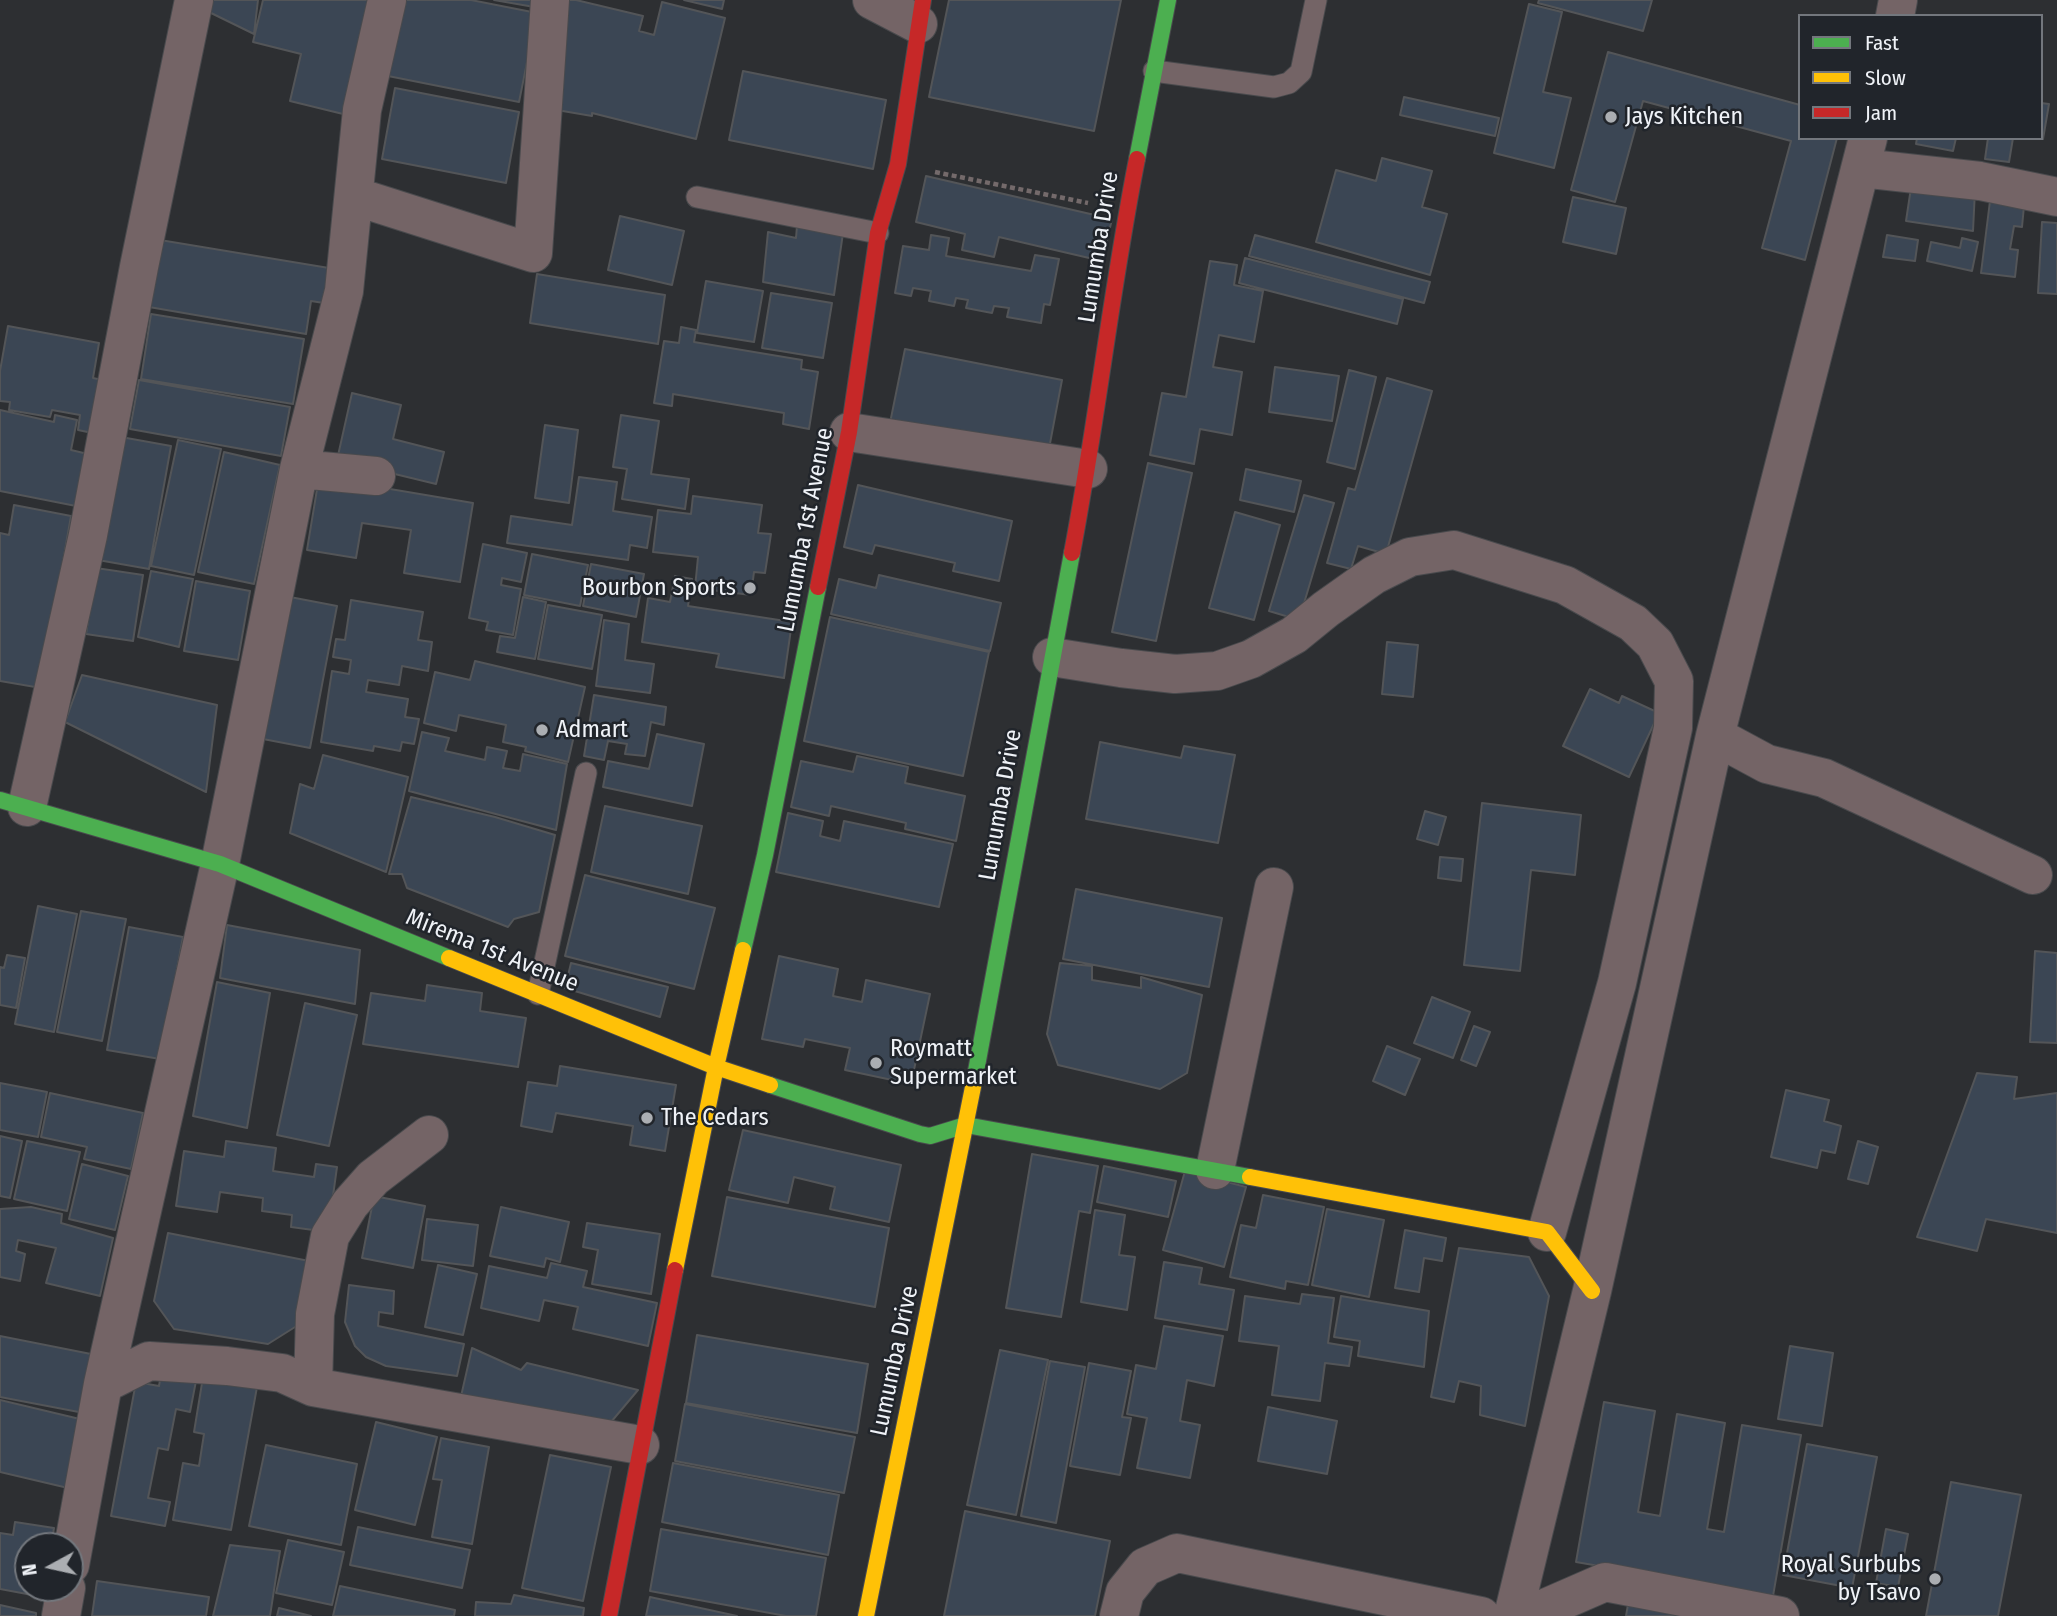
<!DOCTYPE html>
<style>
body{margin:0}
#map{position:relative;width:2057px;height:1616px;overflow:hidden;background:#2d2f32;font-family:"Fira Sans Condensed",sans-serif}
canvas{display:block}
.legend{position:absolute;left:1798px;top:14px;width:245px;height:126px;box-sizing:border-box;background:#21252b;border:2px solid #73777d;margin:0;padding:9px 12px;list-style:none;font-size:21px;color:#eff2f7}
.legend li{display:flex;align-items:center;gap:14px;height:35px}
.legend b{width:35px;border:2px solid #73777d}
.north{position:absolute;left:14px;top:1532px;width:70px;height:70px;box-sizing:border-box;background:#21252b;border:2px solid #73777d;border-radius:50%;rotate:262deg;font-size:19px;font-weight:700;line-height:28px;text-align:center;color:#eff2f7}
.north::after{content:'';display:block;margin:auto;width:24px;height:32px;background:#abaeb2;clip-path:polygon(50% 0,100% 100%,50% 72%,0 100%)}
</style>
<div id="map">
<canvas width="2057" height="1616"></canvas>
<ul class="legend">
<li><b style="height:9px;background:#4caf50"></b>Fast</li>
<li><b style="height:9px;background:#ffc107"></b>Slow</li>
<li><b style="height:9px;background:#c62828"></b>Jam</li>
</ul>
<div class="north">N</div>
</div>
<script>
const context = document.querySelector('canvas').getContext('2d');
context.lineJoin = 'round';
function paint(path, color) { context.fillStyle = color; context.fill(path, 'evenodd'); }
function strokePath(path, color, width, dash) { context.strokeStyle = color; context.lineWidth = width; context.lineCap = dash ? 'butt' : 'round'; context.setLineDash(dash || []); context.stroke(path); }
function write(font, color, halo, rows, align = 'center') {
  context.font = font + ' "Fira Sans Condensed",sans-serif'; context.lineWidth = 5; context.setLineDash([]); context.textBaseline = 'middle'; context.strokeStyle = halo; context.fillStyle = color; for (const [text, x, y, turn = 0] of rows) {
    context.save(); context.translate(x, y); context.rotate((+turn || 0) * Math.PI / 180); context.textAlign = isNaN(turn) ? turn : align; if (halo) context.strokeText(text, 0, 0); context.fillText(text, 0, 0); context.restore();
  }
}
const building = new Path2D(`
 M 211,0 L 258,0 L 254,34 L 209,12 Z
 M 263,0 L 370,0 L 343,114 L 290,101 L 301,54 L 253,42 Z
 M 403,0 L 471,0 L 537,13 L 519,102 L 388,76 Z
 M 494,0 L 541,0 L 540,8 Z
 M 561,0 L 576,0 L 643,16 L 639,31 L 654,35 L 662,2 L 725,18 L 696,139 L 592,113 L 592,116 L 545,108 Z
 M 684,0 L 724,0 L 722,9 Z
 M 949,0 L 1121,0 L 1094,131 L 929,97 Z
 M 1539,0 L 1652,0 L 1643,31 L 1538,3 Z
 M 1529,4 L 1562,12 L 1543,92 L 1571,98 L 1554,168 L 1494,153 Z
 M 1608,52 L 1800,105 L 1800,138 L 1837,138 L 1805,260 L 1762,248 L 1791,141 L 1643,101 L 1615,202 L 1571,190 Z
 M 743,71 L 886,100 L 873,169 L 729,140 Z
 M 395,88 L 519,112 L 506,183 L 382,159 Z
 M 1404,97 L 1499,118 L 1495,136 L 1400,115 Z
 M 2041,103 L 2049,104 L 2043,139 L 2040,138 Z
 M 1917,138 L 1956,138 L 1953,151 L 1916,144 Z
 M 1988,138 L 2013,138 L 2009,162 L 1985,159 Z
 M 1382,158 L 1432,171 L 1422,207 L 1447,214 L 1430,275 L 1316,242 L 1336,170 L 1376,181 Z
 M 926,176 L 1112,219 L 1102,261 L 999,237 L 994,257 L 962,250 L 965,234 L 916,222 Z
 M 1912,181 L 1975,190 L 1973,231 L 1906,221 Z
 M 1573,197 L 1626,208 L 1616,254 L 1563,242 Z
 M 1990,201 L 2024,206 L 2022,227 L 2014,226 L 2010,249 L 2018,250 L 2015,277 L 1981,273 Z
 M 620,216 L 684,231 L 672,285 L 608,270 Z
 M 2042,222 L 2057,223 L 2057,294 L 2038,293 Z
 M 797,226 L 843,233 L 834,295 L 763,282 L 768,232 L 796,238 Z
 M 931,235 L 949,238 L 946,256 L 1031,271 L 1035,255 L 1059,259 L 1050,305 L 1044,304 L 1041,323 L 1007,317 L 1009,308 L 994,306 L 992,313 L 966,308 L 968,300 L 956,298 L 954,306 L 929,301 L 931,291 L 913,288 L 911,296 L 895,293 L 903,246 L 929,250 Z
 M 1255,235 L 1430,282 L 1424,303 L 1249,256 Z
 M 1887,235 L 1918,240 L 1915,261 L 1883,257 Z
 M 1962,238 L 1978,242 L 1972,271 L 1927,261 L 1931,242 L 1960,248 Z
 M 160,240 L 341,270 L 336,305 L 311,301 L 306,334 L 149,307 Z
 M 1245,258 L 1403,299 L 1397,324 L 1239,283 Z
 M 1210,261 L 1237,265 L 1234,285 L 1263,291 L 1254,342 L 1219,335 L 1213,367 L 1242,372 L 1232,435 L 1200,429 L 1194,464 L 1150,455 L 1162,393 L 1186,397 Z
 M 537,274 L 665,295 L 658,344 L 530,323 Z
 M 706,281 L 763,291 L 754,342 L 697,333 Z
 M 771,293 L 832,303 L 823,358 L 762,348 Z
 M 151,314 L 304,339 L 293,404 L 141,379 Z
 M 8,326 L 99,343 L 93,378 L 107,381 L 97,434 L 78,430 L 80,415 L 52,410 L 50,417 L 9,410 L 10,402 L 0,401 L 0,371 Z
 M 681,327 L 696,330 L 694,342 L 802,360 L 801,369 L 818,372 L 809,429 L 783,424 L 784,413 L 673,394 L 672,406 L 654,403 L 664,341 L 679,343 Z
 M 905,349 L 1062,380 L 1048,454 L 890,423 Z
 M 1275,367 L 1339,376 L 1332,421 L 1269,412 Z
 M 1349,370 L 1376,377 L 1355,469 L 1327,462 Z
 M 1387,378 L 1432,391 L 1386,554 L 1358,546 L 1351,569 L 1327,563 L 1348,488 L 1355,490 Z
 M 139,380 L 290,407 L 281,456 L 130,429 Z
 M 352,393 L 401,405 L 393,439 L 444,452 L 436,484 L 337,460 Z
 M 0,410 L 54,422 L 55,415 L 77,420 L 71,450 L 92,455 L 81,507 L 0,491 Z
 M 621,415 L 659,421 L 651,474 L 689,479 L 685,509 L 622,499 L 627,469 L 613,467 Z
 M 545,425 L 578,430 L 569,503 L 535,498 Z
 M 121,437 L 171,446 L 149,569 L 98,560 Z
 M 178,440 L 221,449 L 194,575 L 151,566 Z
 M 224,452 L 280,465 L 254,584 L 198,572 Z
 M 1148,463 L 1192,473 L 1156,641 L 1112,632 Z
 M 1246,469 L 1301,481 L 1294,512 L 1240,500 Z
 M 319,477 L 473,503 L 460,582 L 404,573 L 411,530 L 362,523 L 356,558 L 307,550 Z
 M 579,477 L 617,482 L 613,511 L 652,517 L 647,548 L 630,545 L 628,560 L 507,543 L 511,516 L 572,525 Z
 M 858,485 L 1012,521 L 999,581 L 953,571 L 955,563 L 875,545 L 872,554 L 844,547 Z
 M 1304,495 L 1334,503 L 1299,620 L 1269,611 Z
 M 693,496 L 762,505 L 758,533 L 771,534 L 765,573 L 754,572 L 751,595 L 695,588 L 698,557 L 653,552 L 658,510 L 691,514 Z
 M 14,505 L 71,516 L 41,688 L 0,681 L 0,533 L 9,535 Z
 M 1235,512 L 1280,525 L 1254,620 L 1209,608 Z
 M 483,544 L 527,553 L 521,582 L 502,578 L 501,585 L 521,589 L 513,635 L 486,630 L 488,622 L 469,618 Z
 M 532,554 L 588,565 L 580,606 L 524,595 Z
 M 591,564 L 644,574 L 636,617 L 583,606 Z
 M 96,568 L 143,575 L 133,641 L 86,634 Z
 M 151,571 L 193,579 L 179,647 L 138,637 Z
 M 879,575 L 1001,603 L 990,651 L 831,614 L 839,579 L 876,588 Z
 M 675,576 L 692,579 L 688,606 L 792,622 L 784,678 L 716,667 L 719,654 L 642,642 L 648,598 L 670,602 Z
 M 196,581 L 250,591 L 238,660 L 184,651 Z
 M 290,597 L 337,606 L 310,748 L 263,739 Z
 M 523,597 L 546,602 L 535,659 L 497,652 L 500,636 L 515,638 Z
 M 351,600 L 423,612 L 418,640 L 432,642 L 428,671 L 402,666 L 399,685 L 368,680 L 366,692 L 408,699 L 405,717 L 419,719 L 414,744 L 402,742 L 400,751 L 374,746 L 373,751 L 321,742 L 332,671 L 349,674 L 351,660 L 333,657 L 336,639 L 345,640 Z
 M 548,605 L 602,615 L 592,669 L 538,659 Z
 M 830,617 L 989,652 L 963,776 L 804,741 Z
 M 604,620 L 629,624 L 625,660 L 654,664 L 650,693 L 596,686 Z
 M 1387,642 L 1418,645 L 1413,697 L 1382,694 Z
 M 475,661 L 585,687 L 568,762 L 525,751 L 526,747 L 503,742 L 506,725 L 459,715 L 456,731 L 424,723 L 435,672 L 470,680 Z
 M 82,675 L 217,705 L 206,792 L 65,722 Z
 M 1590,689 L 1619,703 L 1622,696 L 1659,713 L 1629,777 L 1563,746 Z
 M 594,695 L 666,707 L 664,725 L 651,722 L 645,756 L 625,754 L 627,744 L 608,741 L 604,760 L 584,756 Z
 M 422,732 L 449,738 L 445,751 L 485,760 L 487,747 L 507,751 L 503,768 L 520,771 L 523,754 L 567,764 L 556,830 L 409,791 Z
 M 657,734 L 704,744 L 692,806 L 603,787 L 608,761 L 649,769 Z
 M 1100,742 L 1181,758 L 1184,746 L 1235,755 L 1218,843 L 1086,819 Z
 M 323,755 L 408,777 L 386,872 L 290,833 L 300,784 L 314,789 Z
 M 857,756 L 908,767 L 905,783 L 965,796 L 956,841 L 905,829 L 906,823 L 831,806 L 829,816 L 791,807 L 801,761 L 853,772 Z
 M 411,797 L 495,817 L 555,835 L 539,912 L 514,919 L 508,927 L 407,888 L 402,874 L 389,874 Z
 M 1482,803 L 1581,815 L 1575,875 L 1531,870 L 1520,971 L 1464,965 Z
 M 605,806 L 702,826 L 688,894 L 591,872 Z
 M 1425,811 L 1446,817 L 1438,845 L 1417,839 Z
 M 788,813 L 823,821 L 820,836 L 840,841 L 844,821 L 953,844 L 939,907 L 776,872 Z
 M 1440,857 L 1463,859 L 1461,881 L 1438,878 Z
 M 585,875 L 715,908 L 694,989 L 565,956 Z
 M 1076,889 L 1222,918 L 1209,987 L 1063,959 Z
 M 38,906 L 77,914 L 54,1032 L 15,1024 Z
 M 81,911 L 126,919 L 102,1041 L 57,1032 Z
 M 227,925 L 360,950 L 355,1004 L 220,978 Z
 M 129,927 L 183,937 L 160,1059 L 107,1050 Z
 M 2035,951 L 2057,953 L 2057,1043 L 2030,1042 Z
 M 7,955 L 25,958 L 16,1008 L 0,1005 L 0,967 L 4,968 Z
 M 779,956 L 838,969 L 833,996 L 862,1002 L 866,980 L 930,994 L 911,1084 L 845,1070 L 850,1048 L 805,1039 L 803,1047 L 762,1039 Z
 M 571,963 L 668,987 L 660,1017 L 565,988 Z
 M 1060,963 L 1092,966 L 1092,980 L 1141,988 L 1141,977 L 1202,995 L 1187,1073 L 1160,1089 L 1058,1065 L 1047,1034 Z
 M 217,982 L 270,993 L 247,1128 L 193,1116 Z
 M 427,985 L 482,993 L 480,1011 L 526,1018 L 518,1067 L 363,1044 L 371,993 L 425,1001 Z
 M 1432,997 L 1470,1012 L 1453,1058 L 1414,1043 Z
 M 305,1003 L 357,1015 L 329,1146 L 277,1135 Z
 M 1474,1026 L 1490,1032 L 1476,1066 L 1461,1060 Z
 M 1387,1046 L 1420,1059 L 1405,1095 L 1373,1081 Z
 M 560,1066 L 676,1085 L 665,1151 L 630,1145 L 633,1126 L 556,1113 L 552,1132 L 521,1126 L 528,1082 L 557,1086 Z
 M 1977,1073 L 2017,1077 L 2014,1099 L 2057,1093 L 2057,1233 L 1986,1219 L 1977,1251 L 1917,1237 Z
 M 0,1083 L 47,1092 L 38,1137 L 0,1130 Z
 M 1786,1090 L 1829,1100 L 1824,1121 L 1841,1126 L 1835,1153 L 1821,1150 L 1817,1168 L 1771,1157 Z
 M 50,1093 L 143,1113 L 131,1169 L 84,1159 L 87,1147 L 41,1137 Z
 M 743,1130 L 901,1165 L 889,1222 L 830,1209 L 835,1187 L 794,1177 L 788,1203 L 729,1190 Z
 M 0,1136 L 22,1141 L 10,1198 L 0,1196 Z
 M 27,1141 L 80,1152 L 67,1211 L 14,1199 Z
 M 226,1141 L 276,1148 L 273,1171 L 314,1177 L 316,1164 L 337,1167 L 328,1232 L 291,1227 L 292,1215 L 262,1211 L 263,1198 L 220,1192 L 217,1212 L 176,1206 L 184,1151 L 224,1157 Z
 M 1858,1141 L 1878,1147 L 1868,1184 L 1848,1179 Z
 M 1032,1154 L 1098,1166 L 1090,1213 L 1079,1211 L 1061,1317 L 1006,1308 Z
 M 82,1164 L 128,1176 L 115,1230 L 69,1219 Z
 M 1104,1166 L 1176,1181 L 1168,1217 L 1097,1202 Z
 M 1185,1171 L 1246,1187 L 1224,1267 L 1163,1250 Z
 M 1263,1195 L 1324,1207 L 1308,1285 L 1286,1281 L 1285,1289 L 1230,1277 L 1241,1225 L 1256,1228 Z
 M 374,1196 L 425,1206 L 413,1268 L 362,1258 Z
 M 727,1197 L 889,1228 L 875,1307 L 712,1276 Z
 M 31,1207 L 62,1214 L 61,1223 L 113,1238 L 100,1296 L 46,1283 L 56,1248 L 18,1240 L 16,1251 L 25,1254 L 20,1281 L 0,1277 L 0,1209 Z
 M 501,1207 L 569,1222 L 560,1262 L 546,1258 L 544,1267 L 490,1256 Z
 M 1327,1209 L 1384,1220 L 1369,1297 L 1312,1285 Z
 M 1095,1210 L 1125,1215 L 1119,1255 L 1135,1257 L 1127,1310 L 1081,1302 Z
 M 427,1219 L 478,1225 L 473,1266 L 422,1260 Z
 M 587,1223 L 660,1234 L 651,1294 L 592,1284 L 598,1250 L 583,1247 Z
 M 1405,1230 L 1446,1238 L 1442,1261 L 1424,1258 L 1419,1292 L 1395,1288 Z
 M 168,1233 L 309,1261 L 303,1322 L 268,1344 L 174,1329 L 154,1301 Z
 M 1459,1248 L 1529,1257 L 1549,1296 L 1525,1426 L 1480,1415 L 1481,1386 L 1459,1381 L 1454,1402 L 1431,1397 Z
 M 1164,1262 L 1202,1268 L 1199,1284 L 1234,1290 L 1227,1330 L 1155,1318 Z
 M 551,1263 L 587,1271 L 583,1287 L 657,1303 L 648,1346 L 573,1329 L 578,1307 L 544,1300 L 539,1321 L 481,1308 L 489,1266 L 547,1278 Z
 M 438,1265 L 477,1274 L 463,1335 L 425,1327 Z
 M 349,1285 L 394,1291 L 393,1314 L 379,1312 L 378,1326 L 464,1344 L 457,1376 L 386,1366 L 366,1357 L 355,1346 L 345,1322 Z
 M 1302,1294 L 1334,1298 L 1328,1343 L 1352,1347 L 1349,1366 L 1325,1363 L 1320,1401 L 1272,1395 L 1279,1346 L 1239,1341 L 1245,1296 L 1300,1304 Z
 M 1341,1296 L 1429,1311 L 1424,1367 L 1358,1356 L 1360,1341 L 1334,1337 Z
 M 1164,1326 L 1223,1336 L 1214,1386 L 1187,1380 L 1180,1421 L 1200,1425 L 1190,1478 L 1137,1468 L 1147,1418 L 1127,1414 L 1136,1365 L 1156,1369 Z
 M 697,1335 L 868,1364 L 857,1433 L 686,1403 Z
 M 0,1336 L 96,1355 L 84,1413 L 0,1397 Z
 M 1790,1346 L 1833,1353 L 1822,1426 L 1778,1419 Z
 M 472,1348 L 521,1370 L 527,1363 L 638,1390 L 595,1441 L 457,1414 Z
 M 1000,1350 L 1048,1360 L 1016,1515 L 967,1505 Z
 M 1050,1361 L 1085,1367 L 1056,1523 L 1021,1516 Z
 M 1089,1363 L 1131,1371 L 1122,1417 L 1131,1418 L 1120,1475 L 1070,1466 Z
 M 161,1374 L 196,1381 L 190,1412 L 176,1409 L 168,1450 L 158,1448 L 148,1498 L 170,1502 L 165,1526 L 111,1516 L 136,1382 L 159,1386 Z
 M 203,1377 L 257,1387 L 231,1530 L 173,1520 L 183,1463 L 199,1466 L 204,1434 L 194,1432 Z
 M 0,1400 L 84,1420 L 68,1488 L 0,1472 Z
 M 1604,1402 L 1655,1411 L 1638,1512 L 1660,1516 L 1677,1414 L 1725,1423 L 1707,1529 L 1724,1532 L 1742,1425 L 1801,1435 L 1773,1596 L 1576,1562 Z
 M 685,1404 L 855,1437 L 844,1493 L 675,1461 Z
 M 1268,1407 L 1337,1421 L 1327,1474 L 1258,1461 Z
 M 376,1422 L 437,1437 L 415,1525 L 355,1510 Z
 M 441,1438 L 489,1447 L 472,1544 L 432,1537 L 442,1480 L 433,1479 Z
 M 1807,1444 L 1877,1457 L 1852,1588 L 1783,1575 Z
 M 266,1445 L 357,1464 L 341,1545 L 249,1526 Z
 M 550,1455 L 611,1467 L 583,1601 L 522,1588 Z
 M 673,1463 L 839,1495 L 828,1555 L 662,1522 Z
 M 1951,1482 L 2021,1495 L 1998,1616 L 1926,1616 Z
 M 965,1511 L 1110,1541 L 1095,1616 L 944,1616 Z
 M 15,1522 L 54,1528 L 51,1546 L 28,1546 L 28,1588 L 44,1588 L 43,1597 L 0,1589 L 0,1533 L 13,1535 Z
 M 358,1527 L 470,1550 L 462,1588 L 350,1565 Z
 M 661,1529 L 826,1558 L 816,1616 L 786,1616 L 650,1591 Z
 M 1886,1529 L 1908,1534 L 1898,1587 L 1876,1583 Z
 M 288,1540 L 344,1552 L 332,1605 L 276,1593 Z
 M 230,1545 L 280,1551 L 270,1616 L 213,1616 Z
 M 97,1581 L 209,1597 L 206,1616 L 92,1616 Z
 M 340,1586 L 455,1610 L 454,1616 L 333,1616 Z
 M 514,1595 L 584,1608 L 583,1616 L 475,1616 L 476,1602 L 511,1604 Z
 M 650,1597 L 737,1616 L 646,1616 Z
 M 1629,1599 L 1691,1616 L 1626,1616 Z
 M 0,1605 L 36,1613 L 36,1616 L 0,1616 Z
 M 279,1608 L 311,1616 L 277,1616 Z`);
paint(building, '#3b4654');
strokePath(building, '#535558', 2);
const lane = new Path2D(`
 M 1154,71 L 1274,87 L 1289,83 L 1301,72 L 1316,0
 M 697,197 L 878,233
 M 538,994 L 586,773`);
const street = new Path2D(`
 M 872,0 L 918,24
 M 1895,16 L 1898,0
 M 1861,168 L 1980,181 L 2057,197
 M 354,196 L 533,253 L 550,0
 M 849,432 L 1088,469
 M 299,469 L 376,476
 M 1052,657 L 1121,668 L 1175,674 L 1217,671 L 1251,659 L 1294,635 L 1326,609 L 1374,575 L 1410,557 L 1454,550 L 1565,585 L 1633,623 L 1655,644 L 1674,681 L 1673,728 L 1617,983 L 1547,1232
 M 1715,736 L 1767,764 L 1824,778 L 2033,875
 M 27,807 L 88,535 L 139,267 L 194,0
 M 1215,1170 L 1274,887
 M 103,1384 L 149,1361 L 227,1366 L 282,1373 L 313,1387 L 640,1445
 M 313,1387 L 315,1314 L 330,1236 L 350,1204 L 373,1178 L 429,1135
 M 70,1565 L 103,1384 L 220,864 L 299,469 L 344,291 L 362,110 L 387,0
 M 61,1616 L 66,1588
 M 1119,1616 L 1125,1592 L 1145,1567 L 1177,1553 L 1481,1616
 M 1513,1616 L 1592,1291 L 1715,736 L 1868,138
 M 1527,1616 L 1605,1582 L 1780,1616`);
const fast = new Path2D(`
 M 1137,159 L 1168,0
 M 0,800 L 220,864 L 449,958
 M 743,950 L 765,855 L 818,587
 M 974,1082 L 1072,553
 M 770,1085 L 920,1134 L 930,1136 L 966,1125 L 1250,1177`);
const slow = new Path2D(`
 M 449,958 L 716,1067 L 770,1085
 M 1250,1177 L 1547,1232 L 1592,1291
 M 675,1270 L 716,1067 L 743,950
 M 866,1616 L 974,1082`);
const jam = new Path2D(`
 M 1072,553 C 1097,422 1111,290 1137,159
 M 818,587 L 849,432 L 878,233 L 898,164 L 923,0
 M 609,1616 L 675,1270`);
strokePath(lane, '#494a4d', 23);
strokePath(street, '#494a4d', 40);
strokePath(fast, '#494a4d', 18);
strokePath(slow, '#494a4d', 18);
strokePath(jam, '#494a4d', 18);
strokePath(new Path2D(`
 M 935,172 L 1088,203`), '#746a6b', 4.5, [5, 3.5]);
strokePath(lane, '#746466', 21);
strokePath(street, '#746466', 38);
strokePath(fast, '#4caf50', 16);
strokePath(slow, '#ffc107', 16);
strokePath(jam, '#c62828', 16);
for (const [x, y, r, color] of [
 [1611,117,7,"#abaeb2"],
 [750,588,7,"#abaeb2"],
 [542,730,7,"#abaeb2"],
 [876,1063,7,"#abaeb2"],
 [647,1118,7,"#abaeb2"],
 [1935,1579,7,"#abaeb2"]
]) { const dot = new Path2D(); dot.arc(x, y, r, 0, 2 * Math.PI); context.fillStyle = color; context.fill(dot); strokePath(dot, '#21252b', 2.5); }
write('24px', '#eff2f7', '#21252b', [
 ["Jays Kitchen",1625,117],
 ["Bourbon Sports",736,588,"right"],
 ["Admart",556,730],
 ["Roymatt",890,1049],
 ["Supermarket",890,1077],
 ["The Cedars",661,1118],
 ["Royal Surbubs",1921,1565,"right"],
 ["by Tsavo",1921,1593,"right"]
], 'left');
write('24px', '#eff2f7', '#21252b', [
 ["Lumumba Drive",1099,247,-81],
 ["Lumumba 1st Avenue",806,530,-79],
 ["Lumumba Drive",1001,805,-80],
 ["Mirema 1st Avenue",492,951,22],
 ["Lumumba Drive",895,1361,-78]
]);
</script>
